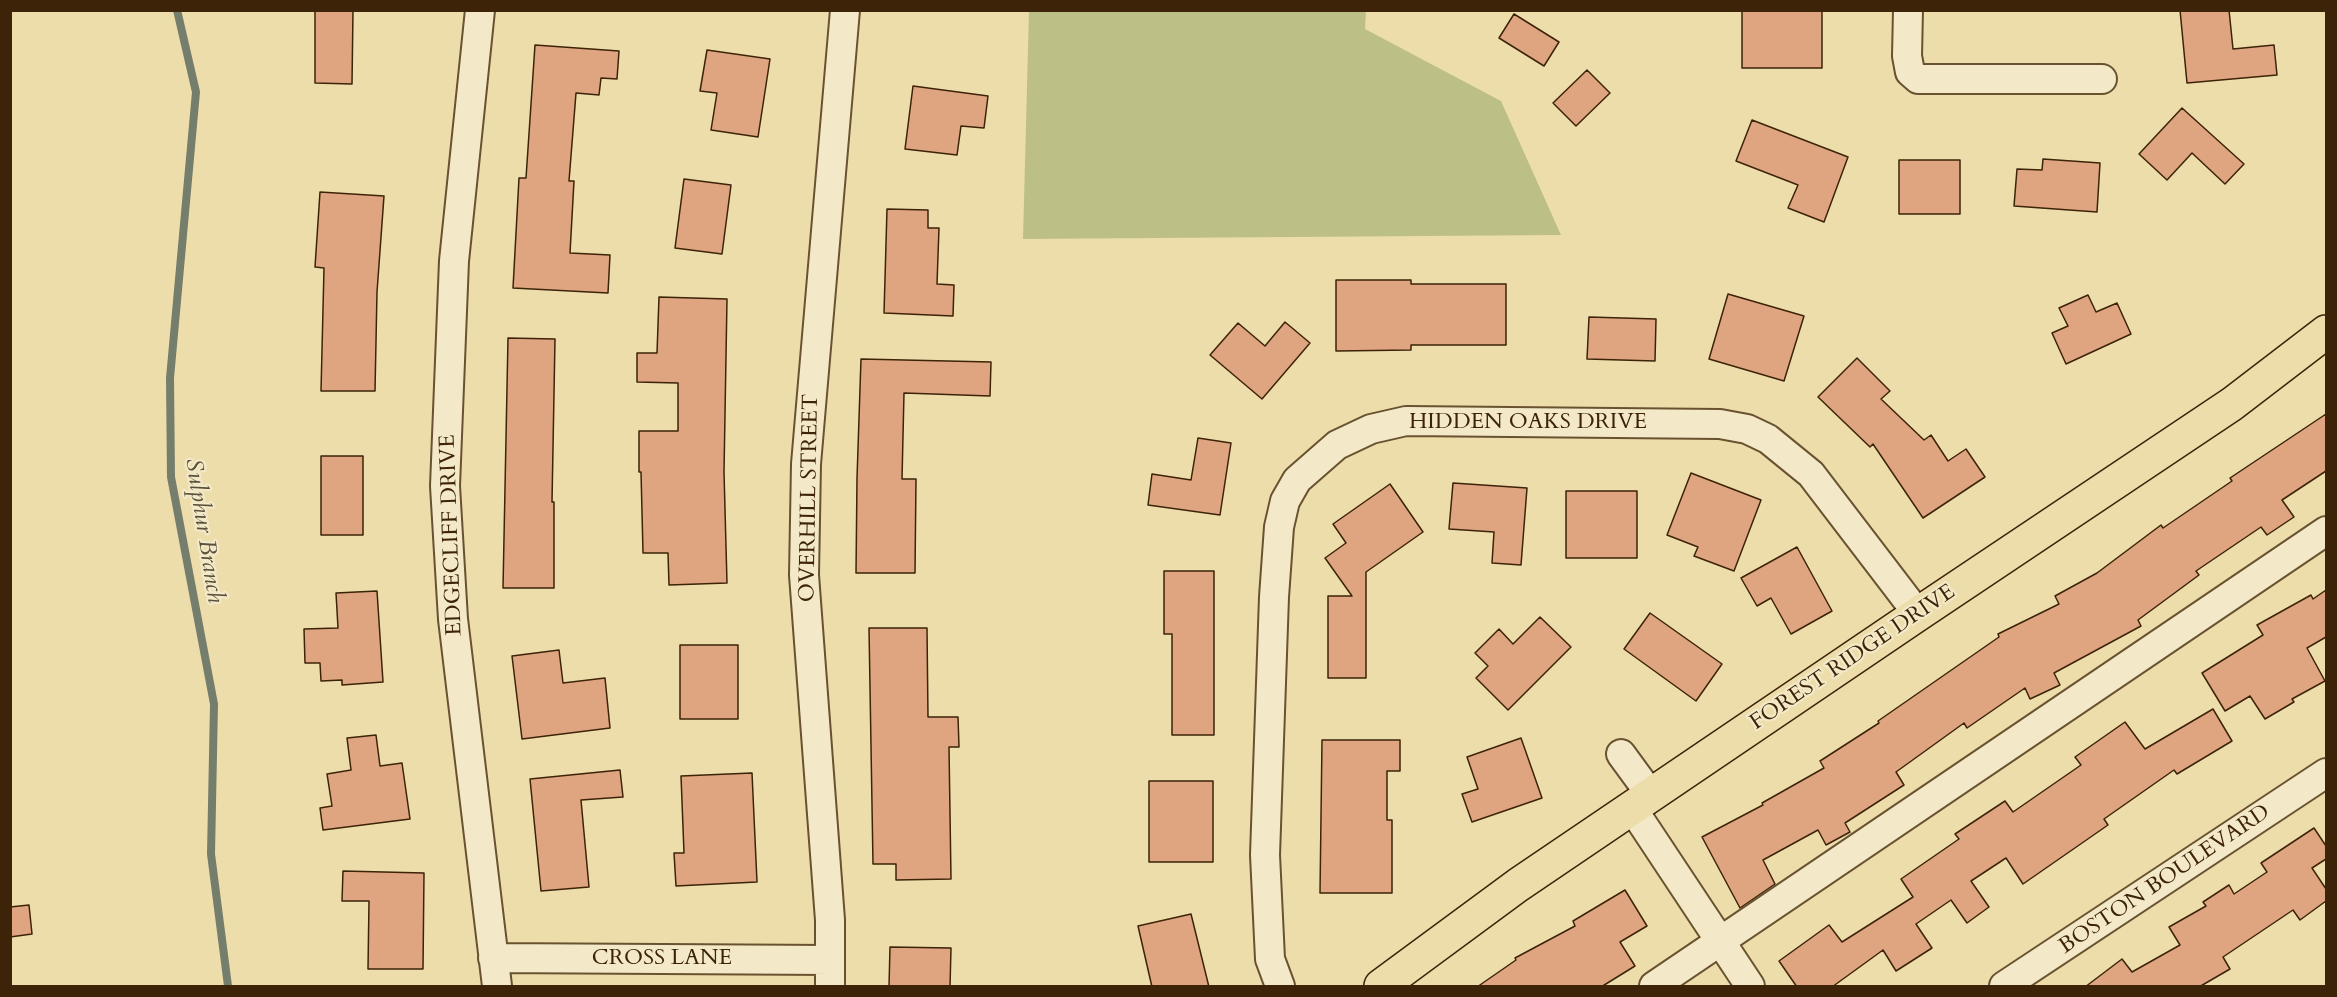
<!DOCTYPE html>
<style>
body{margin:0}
#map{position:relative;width:2337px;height:997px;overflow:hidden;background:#edddab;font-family:Cardo,serif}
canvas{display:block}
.frame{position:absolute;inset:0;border:12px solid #3d2307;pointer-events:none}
</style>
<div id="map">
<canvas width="2337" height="997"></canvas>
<div class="frame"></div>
</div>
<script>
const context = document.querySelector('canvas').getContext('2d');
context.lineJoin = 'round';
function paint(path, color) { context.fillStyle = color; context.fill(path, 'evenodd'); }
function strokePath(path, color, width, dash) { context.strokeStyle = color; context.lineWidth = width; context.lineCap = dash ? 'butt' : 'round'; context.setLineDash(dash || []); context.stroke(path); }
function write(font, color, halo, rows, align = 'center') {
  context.font = font + ' Cardo,serif'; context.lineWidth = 4.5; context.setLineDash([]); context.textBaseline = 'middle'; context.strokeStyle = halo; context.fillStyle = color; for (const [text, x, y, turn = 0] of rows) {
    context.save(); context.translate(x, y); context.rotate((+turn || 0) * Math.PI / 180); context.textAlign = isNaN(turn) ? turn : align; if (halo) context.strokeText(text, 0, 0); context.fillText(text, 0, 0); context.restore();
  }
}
paint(new Path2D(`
 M 1029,11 L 1366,11 L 1365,29 L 1501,101 L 1561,235 L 1023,239 Z`), '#bcc087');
strokePath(new Path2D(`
 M 177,10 L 196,92 L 170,378 L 171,477 L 214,704 L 211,854 L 228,986`), '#757e6c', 8);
const building = new Path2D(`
 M 315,10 L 353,10 L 352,84 L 315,83 Z
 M 1742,10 L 1822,10 L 1822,68 L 1742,68 Z
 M 2180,10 L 2229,10 L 2233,49 L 2274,45 L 2277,75 L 2187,83 Z
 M 1514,14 L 1559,42 L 1544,66 L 1499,38 Z
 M 535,45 L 619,51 L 617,79 L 601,78 L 599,95 L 576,93 L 569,181 L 574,181 L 570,253 L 610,255 L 608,293 L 513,288 L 519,178 L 526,178 Z
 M 707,50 L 770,59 L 758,137 L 711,130 L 717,93 L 700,91 Z
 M 1587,70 L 1610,93 L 1576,126 L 1553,103 Z
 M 913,86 L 988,96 L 984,128 L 961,126 L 957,155 L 905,149 Z
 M 2182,108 L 2244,164 L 2225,184 L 2192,153 L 2167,180 L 2139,154 Z
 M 1752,120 L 1848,157 L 1824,222 L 1788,208 L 1798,185 L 1736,161 Z
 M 2043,159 L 2100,163 L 2097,212 L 2014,206 L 2017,169 L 2042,170 Z
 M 1899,160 L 1960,160 L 1960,214 L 1899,214 Z
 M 684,179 L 731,185 L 722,254 L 675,248 Z
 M 320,192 L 384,196 L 377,292 L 375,391 L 321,391 L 324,268 L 315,267 Z
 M 887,209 L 928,210 L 928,228 L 939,228 L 937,284 L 954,285 L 953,316 L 884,313 Z
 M 1336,280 L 1411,280 L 1411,284 L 1506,284 L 1506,345 L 1411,345 L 1411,350 L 1336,351 Z
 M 1728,294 L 1804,316 L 1784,381 L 1709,359 Z
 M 2088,295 L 2096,312 L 2117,303 L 2131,334 L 2066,364 L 2052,333 L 2068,326 L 2059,308 Z
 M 659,297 L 727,299 L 724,472 L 727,583 L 669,585 L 668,553 L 643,553 L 641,472 L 639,472 L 639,431 L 678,431 L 678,383 L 637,382 L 637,353 L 657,353 Z
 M 1589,317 L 1656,319 L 1655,361 L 1587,359 Z
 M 1285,322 L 1310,343 L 1262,399 L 1210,355 L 1238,323 L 1265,346 Z
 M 508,338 L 555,339 L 552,502 L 554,502 L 554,588 L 503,588 Z
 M 1857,358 L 1890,391 L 1881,399 L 1924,440 L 1931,435 L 1948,461 L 1966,449 L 1985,477 L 1923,518 L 1873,444 L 1870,447 L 1818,397 Z
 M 861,359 L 991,362 L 990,396 L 904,393 L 902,479 L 916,479 L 915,573 L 856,573 L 857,478 Z
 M 2326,414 L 2326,471 L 2282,500 L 2294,517 L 2267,535 L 2261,527 L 2196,571 L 2199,575 L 2138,620 L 2141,626 L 2054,673 L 2060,685 L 2030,699 L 2025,688 L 1967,728 L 1964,723 L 1896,772 L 1904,785 L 1845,823 L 1850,832 L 1826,845 L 1818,830 L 1763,860 L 1775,884 L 1740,908 L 1702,837 L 1763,805 L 1762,803 L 1824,768 L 1820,761 L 1879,723 L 1878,721 L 1999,637 L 1998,634 L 2059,604 L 2055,596 L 2097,573 L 2161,525 L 2163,528 L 2232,481 L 2230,478 Z
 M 1198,438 L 1231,443 L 1220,515 L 1148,505 L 1152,474 L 1191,480 Z
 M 321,456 L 363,456 L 363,535 L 321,535 Z
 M 1691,473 L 1761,500 L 1734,571 L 1694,556 L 1698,547 L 1667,535 Z
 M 1453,483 L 1527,488 L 1521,565 L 1492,563 L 1494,532 L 1449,529 Z
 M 1390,484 L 1423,532 L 1366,572 L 1366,678 L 1328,678 L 1328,596 L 1352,596 L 1325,558 L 1346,543 L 1333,524 Z
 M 1566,491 L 1637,491 L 1637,558 L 1566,558 Z
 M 1797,547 L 1832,611 L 1791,634 L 1771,598 L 1757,606 L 1741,578 Z
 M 1164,571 L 1214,571 L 1214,735 L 1172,735 L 1172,634 L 1164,634 Z
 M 2326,590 L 2326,637 L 2307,648 L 2325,681 L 2292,699 L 2294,702 L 2265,719 L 2250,696 L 2225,711 L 2202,673 L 2263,635 L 2257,625 L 2311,595 L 2313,599 Z
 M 377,591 L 383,682 L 342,685 L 342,680 L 321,681 L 320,663 L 305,663 L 304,629 L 338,628 L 336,593 Z
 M 1650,613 L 1722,664 L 1696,701 L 1624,649 Z
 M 1540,617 L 1571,647 L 1508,710 L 1476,678 L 1488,666 L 1475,653 L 1499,629 L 1513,644 Z
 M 869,628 L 927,628 L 928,717 L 958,717 L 959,747 L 949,747 L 951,879 L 896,880 L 896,864 L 873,864 Z
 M 680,645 L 738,645 L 738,719 L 680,719 Z
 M 559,650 L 563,683 L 605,678 L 610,728 L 522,739 L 512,656 Z
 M 2213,709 L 2232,741 L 2177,774 L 2174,770 L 2104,819 L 2108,825 L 2023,884 L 2006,858 L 1971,881 L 1989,907 L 1967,923 L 1951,900 L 1916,924 L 1932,948 L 1896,971 L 1883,950 L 1832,987 L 1797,987 L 1779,961 L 1829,925 L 1842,942 L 1913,897 L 1901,879 L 1959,839 L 1955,834 L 2005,801 L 2013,812 L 2081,765 L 2075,757 L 2125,722 L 2145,749 Z
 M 376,735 L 380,766 L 402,763 L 410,819 L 323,830 L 320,808 L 332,806 L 327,774 L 351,770 L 347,738 Z
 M 1521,738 L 1542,798 L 1472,822 L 1462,794 L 1478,789 L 1467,757 Z
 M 1322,740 L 1400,740 L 1400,771 L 1387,771 L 1387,820 L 1392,820 L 1392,893 L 1320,893 Z
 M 620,770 L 623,797 L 581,800 L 589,887 L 541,891 L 530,779 Z
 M 752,773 L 757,882 L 676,886 L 674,853 L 684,853 L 681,776 Z
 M 1149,781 L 1213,781 L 1213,862 L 1149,862 Z
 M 2314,828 L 2326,846 L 2326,859 L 2312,868 L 2326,889 L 2326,901 L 2300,920 L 2293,910 L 2223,957 L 2230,969 L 2199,987 L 2085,987 L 2122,959 L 2132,972 L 2180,945 L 2169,927 L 2206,906 L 2203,902 L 2229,885 L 2234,894 L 2267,872 L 2261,863 Z
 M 343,871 L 424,873 L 423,969 L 368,969 L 369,901 L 342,901 Z
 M 1625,890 L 1647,926 L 1620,942 L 1635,966 L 1601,987 L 1477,987 L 1516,960 L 1515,958 L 1575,926 L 1573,921 Z
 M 29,905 L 32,934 L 10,937 L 10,907 Z
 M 1191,914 L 1209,987 L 1152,987 L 1138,926 Z
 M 890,947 L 951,948 L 950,987 L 889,987 Z`);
paint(building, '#dea580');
strokePath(building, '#3d2307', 1.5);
const minor = new Path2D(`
 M 480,10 L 454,261 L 445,486 L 453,619 L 497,986
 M 1908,10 L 1907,56 L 1910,72 L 1918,79 L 2102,79
 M 1621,754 L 1651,795
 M 1632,808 L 1750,986
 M 493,958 L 830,960
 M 830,986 L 830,920 L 804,575 L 806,464 L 845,10
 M 1280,986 L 1270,959 L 1265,855 L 1274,597 L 1279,527 L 1285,501 L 1297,480 L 1337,445 L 1371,429 L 1406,421 L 1720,424 L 1747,429 L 1768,439 L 1811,474 L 1918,614
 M 1654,986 L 2326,531
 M 2004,986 L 2326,773`);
const major = new Path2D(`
 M 1381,986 L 1518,885 L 1918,614 L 2232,404 L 2326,332`);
strokePath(minor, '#695230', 32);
strokePath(major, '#3d2307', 36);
strokePath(minor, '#f3e9c8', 28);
strokePath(major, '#edddab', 33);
write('22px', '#3d2307', '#f3e9c8', [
 ["HIDDEN OAKS DRIVE",1528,423],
 ["OVERHILL STREET",810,498,-89],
 ["EDGECLIFF DRIVE",452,535,-92],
 ["FOREST RIDGE DRIVE",1853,658,-34],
 ["BOSTON BOULEVARD",2165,880,-34],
 ["CROSS LANE",662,959]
]);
write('italic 24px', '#595139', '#f3e9c8', [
 ["Sulphur Branch",203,531,81]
]);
</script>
